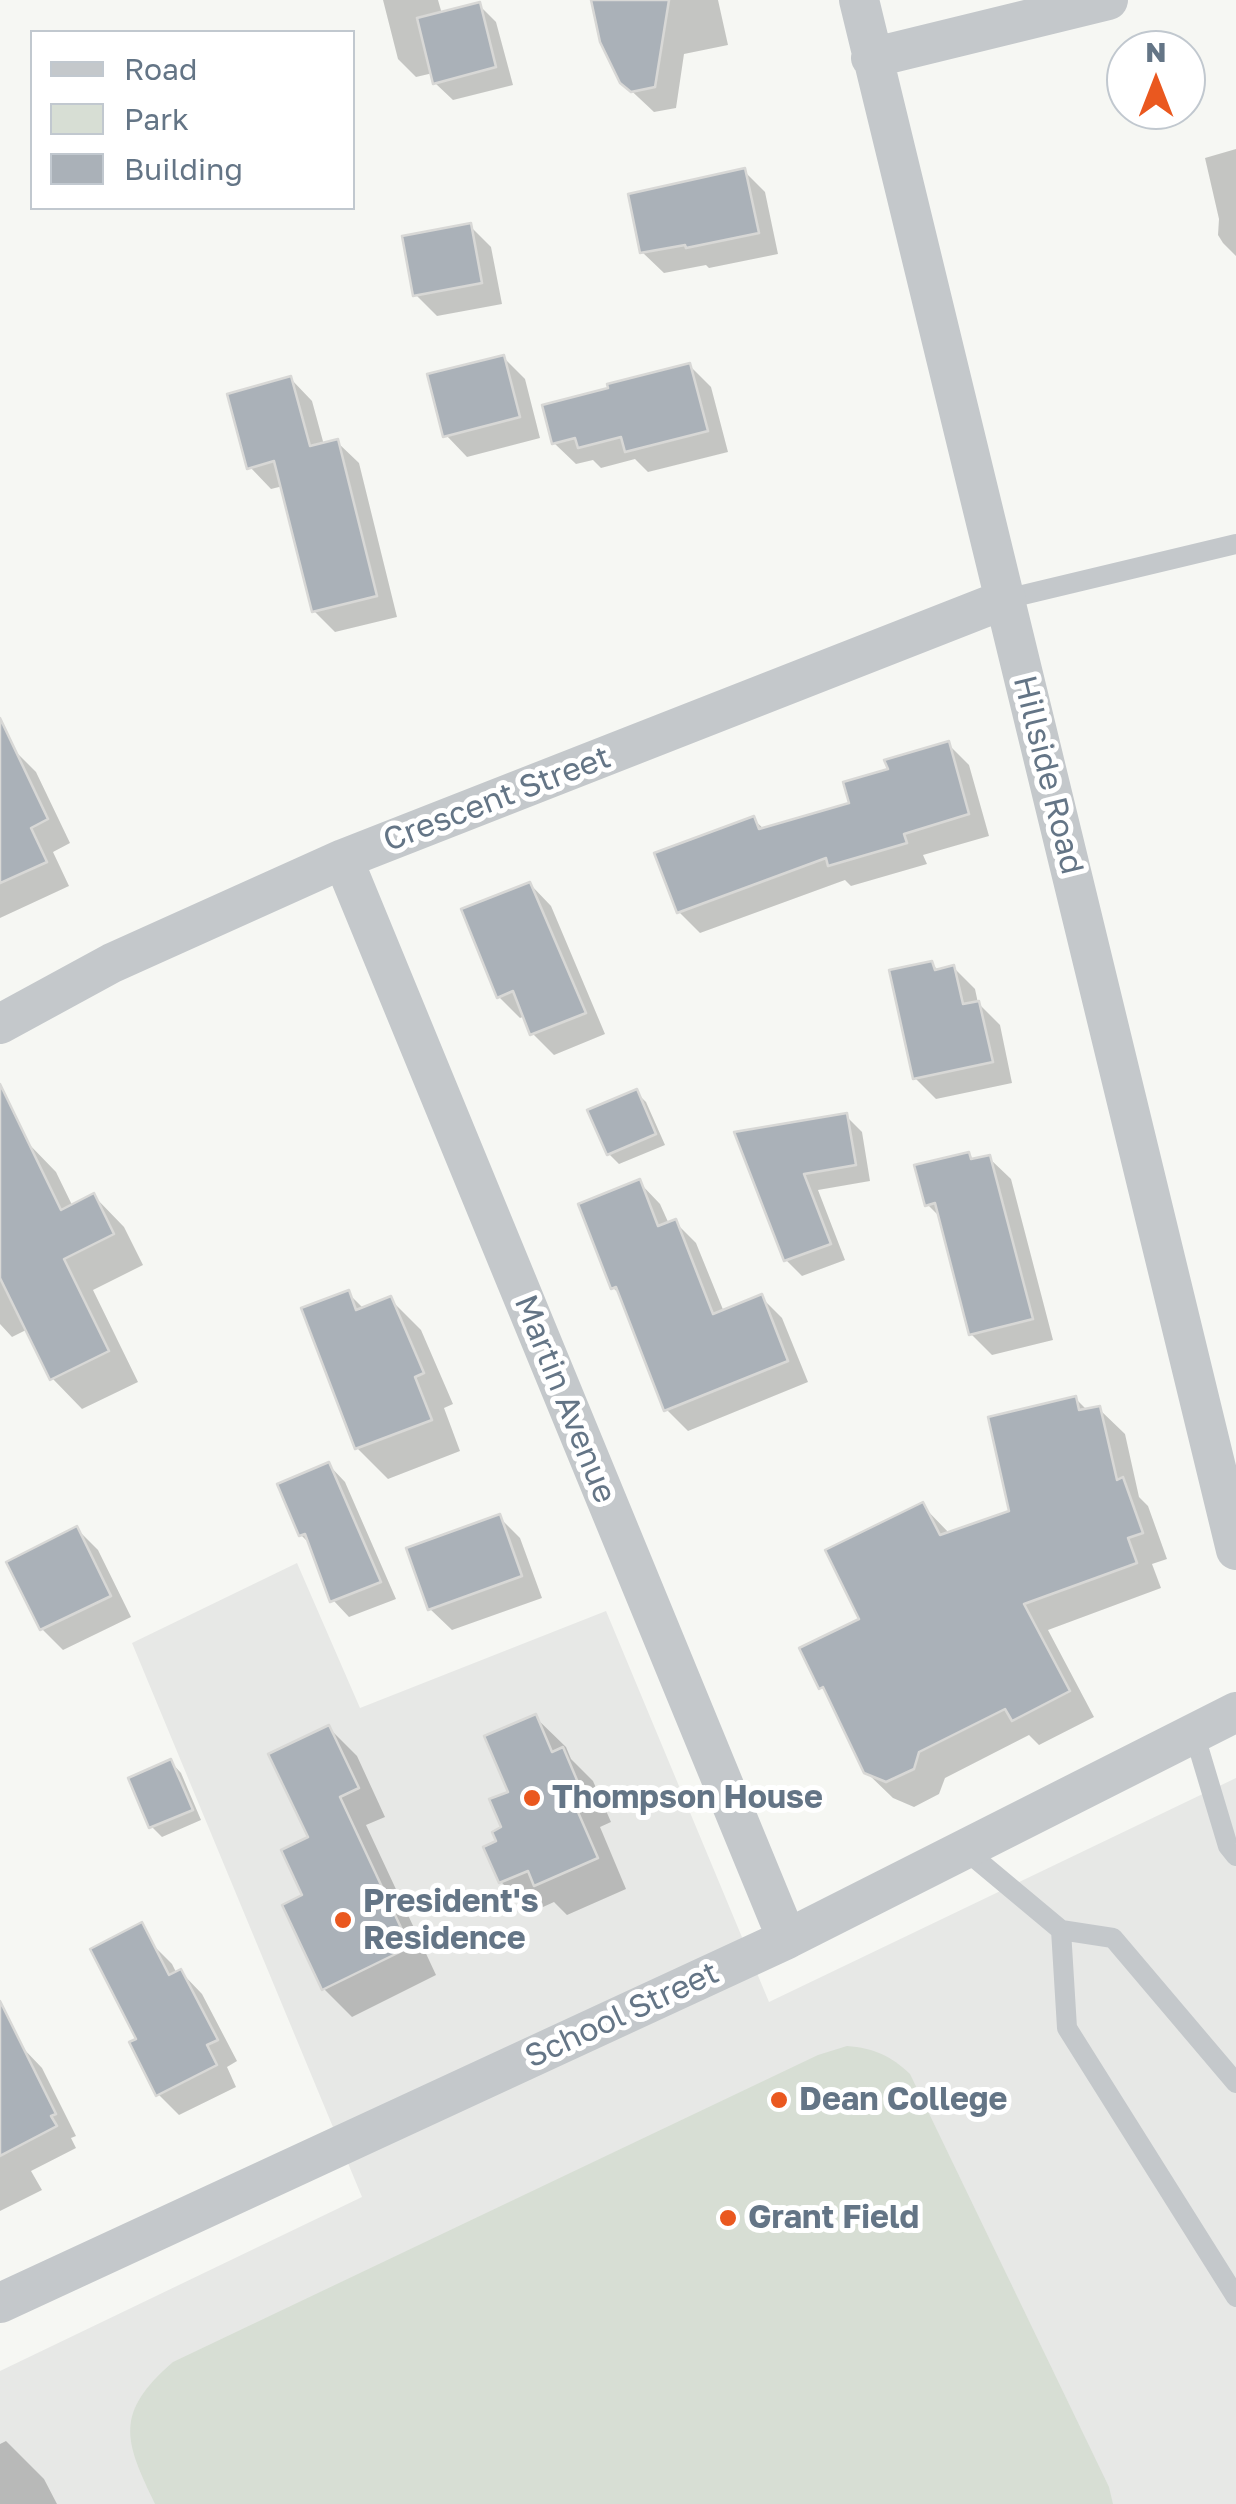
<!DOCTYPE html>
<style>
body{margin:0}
#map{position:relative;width:1236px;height:2504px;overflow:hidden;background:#f6f7f3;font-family:"Golos Text",sans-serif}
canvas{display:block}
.legend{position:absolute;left:30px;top:30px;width:325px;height:180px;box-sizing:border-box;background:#fff;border:2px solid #c1c8cf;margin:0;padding:12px 18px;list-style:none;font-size:30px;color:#647586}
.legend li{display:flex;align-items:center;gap:20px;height:50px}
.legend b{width:50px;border:2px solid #c1c8cf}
.north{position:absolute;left:1106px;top:30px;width:100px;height:100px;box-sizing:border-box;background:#fff;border:2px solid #c1c8cf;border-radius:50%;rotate:0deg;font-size:28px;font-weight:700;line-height:40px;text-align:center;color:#647586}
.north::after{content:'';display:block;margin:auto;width:35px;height:45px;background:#ea581f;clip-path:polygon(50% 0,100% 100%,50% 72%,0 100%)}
</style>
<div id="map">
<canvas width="1236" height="2504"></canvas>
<ul class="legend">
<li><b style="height:12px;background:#c4c8cb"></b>Road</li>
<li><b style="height:28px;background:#d7ded4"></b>Park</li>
<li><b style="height:28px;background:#aab1b8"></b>Building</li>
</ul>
<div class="north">N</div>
</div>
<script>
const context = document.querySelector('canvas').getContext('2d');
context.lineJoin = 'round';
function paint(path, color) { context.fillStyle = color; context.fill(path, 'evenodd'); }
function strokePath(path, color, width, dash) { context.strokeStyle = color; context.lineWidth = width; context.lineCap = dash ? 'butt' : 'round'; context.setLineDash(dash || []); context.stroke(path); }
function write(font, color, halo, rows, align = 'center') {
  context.font = font + ' "Golos Text",sans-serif'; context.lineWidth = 10; context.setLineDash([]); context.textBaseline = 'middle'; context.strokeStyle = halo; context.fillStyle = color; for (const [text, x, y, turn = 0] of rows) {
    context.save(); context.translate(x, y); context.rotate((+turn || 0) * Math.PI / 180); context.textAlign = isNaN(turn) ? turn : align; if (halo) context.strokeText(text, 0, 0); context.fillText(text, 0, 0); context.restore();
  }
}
paint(new Path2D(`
 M 297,1563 L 360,1708 L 606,1611 L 769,2002 L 1236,1778 L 1236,2504 L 0,2504 L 0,2371 L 362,2197 L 132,1643 Z`), '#e7e8e6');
paint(new Path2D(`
 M 847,2046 C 874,2048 891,2056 910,2074 L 1109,2487 L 1113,2504 L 155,2504 C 124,2440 114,2413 173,2362 L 818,2055 Z`), '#d7ded4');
paint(new Path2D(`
 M 383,0 L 438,0 L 442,14 L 479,5 L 496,22 L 513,85 L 453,100 L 435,83 L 433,73 L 416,77 L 398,59 Z
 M 594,0 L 718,0 L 728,45 L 684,54 L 676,108 L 654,112 L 622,82 Z
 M 1236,149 L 1236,256 L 1223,243 L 1218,235 L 1219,219 L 1205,158 Z
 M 744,171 L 765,192 L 778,254 L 709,268 L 706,265 L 664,273 L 642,252 Z
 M 470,226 L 491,247 L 502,304 L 437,316 L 416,295 Z
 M 503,357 L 525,379 L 540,438 L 467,457 L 446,435 Z
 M 690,366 L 711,387 L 728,452 L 648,472 L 635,459 L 601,468 L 593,460 L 576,464 L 554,443 Z
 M 291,379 L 312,401 L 324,445 L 337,442 L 359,463 L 397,617 L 335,632 L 314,611 L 283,486 L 271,489 L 250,467 Z
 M 0,730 L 12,748 L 36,772 L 70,843 L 53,852 L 69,886 L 0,918 Z
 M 948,744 L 969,765 L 989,836 L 923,855 L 927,864 L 851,886 L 845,880 L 700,933 L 679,912 L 753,819 L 765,830 L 852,805 L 891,771 Z
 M 530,884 L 551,906 L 605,1034 L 554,1055 L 532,1033 L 525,1016 L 520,1018 L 499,997 Z
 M 932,964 L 939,971 L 954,968 L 975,989 L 978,1003 L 1000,1025 L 1012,1083 L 936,1099 L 915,1078 Z
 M 636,1092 L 646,1102 L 665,1145 L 619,1164 L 609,1154 Z
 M 846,1116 L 862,1132 L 870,1181 L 818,1190 L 845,1260 L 802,1276 L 786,1260 L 738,1134 Z
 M 26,1141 L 56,1172 L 73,1207 L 94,1196 L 124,1227 L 143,1265 L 93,1290 L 138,1382 L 82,1409 L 52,1378 L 28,1329 L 12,1337 L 0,1324 L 0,1154 Z
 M 969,1154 L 975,1161 L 989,1158 L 1011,1179 L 1053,1340 L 992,1355 L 971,1334 L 942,1219 L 927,1204 Z
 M 639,1182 L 660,1204 L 669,1224 L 675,1222 L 696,1243 L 724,1312 L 761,1297 L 782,1318 L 808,1382 L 688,1431 L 667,1410 L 622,1296 L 613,1288 Z
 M 348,1293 L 364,1309 L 390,1299 L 421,1330 L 453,1404 L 444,1408 L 460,1451 L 388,1479 L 357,1448 Z
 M 1076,1399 L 1088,1411 L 1099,1409 L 1125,1434 L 1139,1497 L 1148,1506 L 1167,1559 L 1152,1564 L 1161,1588 L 1048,1630 L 1094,1717 L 1039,1745 L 1029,1735 L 945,1778 L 939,1794 L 914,1807 L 893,1798 L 866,1772 L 831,1697 L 821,1687 L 862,1620 L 922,1505 L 950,1534 L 1012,1512 Z
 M 329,1465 L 345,1482 L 396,1599 L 349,1617 L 333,1600 L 312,1546 L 301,1535 Z
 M 499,1517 L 520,1538 L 542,1598 L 452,1630 L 430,1609 Z
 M 77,1529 L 98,1550 L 131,1617 L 63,1650 L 42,1629 Z
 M 535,1717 L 566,1747 L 571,1759 L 593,1781 L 611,1822 L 600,1827 L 626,1889 L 567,1915 L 554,1902 L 532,1912 L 501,1882 L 500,1842 L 511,1793 Z
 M 329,1728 L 357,1756 L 385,1817 L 366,1825 L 436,1975 L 352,2017 L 324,1989 L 305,1896 L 311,1838 Z
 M 171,1762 L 181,1773 L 201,1820 L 162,1837 L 152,1827 Z
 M 151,1943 L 172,1964 L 177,1974 L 181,1972 L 202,1994 L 237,2061 L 227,2067 L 236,2087 L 179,2115 L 158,2094 L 140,2040 Z
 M 21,2046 L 42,2068 L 76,2136 L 71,2138 L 76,2148 L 31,2171 L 42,2190 L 0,2211 L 0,2057 Z
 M 6,2441 L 44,2479 L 57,2504 L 0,2504 L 0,2444 Z`), '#0003');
const building = new Path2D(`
 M 591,0 L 669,0 L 655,87 L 631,92 L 620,83 L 600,42 Z
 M 480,2 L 496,67 L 433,84 L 417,18 Z
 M 745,168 L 759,233 L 686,248 L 685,245 L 640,253 L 628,194 Z
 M 471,223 L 482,283 L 413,296 L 402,236 Z
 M 504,355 L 520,417 L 443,437 L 427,374 Z
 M 690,363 L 708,431 L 625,452 L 621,437 L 578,448 L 575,438 L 552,444 L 542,405 L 608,388 L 607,384 Z
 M 291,376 L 310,446 L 338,439 L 377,596 L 312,612 L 274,461 L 247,469 L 227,394 Z
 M 0,718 L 48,819 L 31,828 L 47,862 L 0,883 Z
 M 949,741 L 969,814 L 904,834 L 907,843 L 828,866 L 826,858 L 677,913 L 654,853 L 754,816 L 759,829 L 849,803 L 843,782 L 888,769 L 884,760 Z
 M 530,882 L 586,1013 L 530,1035 L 513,991 L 497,998 L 461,909 Z
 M 932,961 L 935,970 L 954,965 L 963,1004 L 979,1001 L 993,1062 L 913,1079 L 889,970 Z
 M 0,1084 L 61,1210 L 94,1193 L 114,1234 L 64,1259 L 109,1351 L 50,1380 L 0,1278 Z
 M 637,1089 L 656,1134 L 607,1155 L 587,1110 Z
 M 847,1113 L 856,1165 L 804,1174 L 831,1244 L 784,1261 L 734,1132 Z
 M 969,1152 L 971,1159 L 990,1155 L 1033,1319 L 969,1335 L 935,1203 L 925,1206 L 914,1165 Z
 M 640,1179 L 658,1226 L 676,1219 L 713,1314 L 762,1294 L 788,1361 L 664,1411 L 616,1287 L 611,1289 L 578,1204 Z
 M 349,1290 L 356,1310 L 391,1296 L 424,1373 L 415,1377 L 432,1420 L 355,1449 L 301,1308 Z
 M 1076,1396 L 1079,1410 L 1100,1406 L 1117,1480 L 1123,1477 L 1143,1533 L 1128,1538 L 1137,1563 L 1024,1604 L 1070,1691 L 1012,1721 L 1005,1709 L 919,1752 L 914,1769 L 886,1782 L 864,1773 L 823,1687 L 819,1689 L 799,1648 L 859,1619 L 825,1550 L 923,1502 L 940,1535 L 1009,1511 L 988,1417 Z
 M 329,1462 L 381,1582 L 330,1602 L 305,1534 L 299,1536 L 277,1484 Z
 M 500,1514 L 522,1576 L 428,1610 L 406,1548 Z
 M 77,1526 L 111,1596 L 40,1630 L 6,1562 Z
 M 536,1714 L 552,1752 L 563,1747 L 582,1792 L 571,1796 L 598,1858 L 534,1886 L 528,1871 L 499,1883 L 483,1847 L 496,1841 L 492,1832 L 501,1827 L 489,1799 L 508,1792 L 484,1736 Z
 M 329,1725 L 359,1788 L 340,1797 L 410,1947 L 322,1990 L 282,1905 L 302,1895 L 281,1850 L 308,1837 L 268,1754 Z
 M 171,1759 L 193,1810 L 149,1828 L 128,1778 Z
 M 142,1922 L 169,1975 L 181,1969 L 218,2040 L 207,2045 L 217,2065 L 156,2096 L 129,2042 L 136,2039 L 90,1949 Z
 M 0,2001 L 56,2114 L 51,2116 L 57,2126 L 0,2156 Z`);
paint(building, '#aab1b8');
strokePath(building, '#d8d8d6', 2.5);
strokePath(new Path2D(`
 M 1006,599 L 1236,544
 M 1194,1733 L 1228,1846 L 1236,1856
 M 964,1849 L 1061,1930 L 1113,1938 L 1236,2083
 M 1061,1930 L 1067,2028 L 1236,2297`), '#c4c8cb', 20);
strokePath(new Path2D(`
 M 859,0 L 1236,1550
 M 871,58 L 1108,0
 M 343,859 L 787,1939
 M 0,1024 L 112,963 L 343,859 L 1006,599
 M 0,2303 L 787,1939 L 1236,1712`), '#c4c8cb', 40);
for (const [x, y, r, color] of [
 [532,1798,10,"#ea581f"],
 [343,1920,10,"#ea581f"],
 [779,2100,10,"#ea581f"],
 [728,2218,10,"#ea581f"]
]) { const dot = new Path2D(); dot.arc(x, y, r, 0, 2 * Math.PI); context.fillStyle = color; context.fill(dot); strokePath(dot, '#fff', 4); }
write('32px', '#647586', '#fff', [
 ["Hillside Road",1048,775,76],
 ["Crescent Street",497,799,-21],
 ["Martin Avenue",565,1399,68],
 ["School Street",622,2015,-25]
]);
write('bold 32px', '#647586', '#fff', [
 ["Thompson House",552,1798],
 ["President's",363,1902],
 ["Residence",363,1939],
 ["Dean College",799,2100],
 ["Grant Field",748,2218]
], 'left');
</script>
